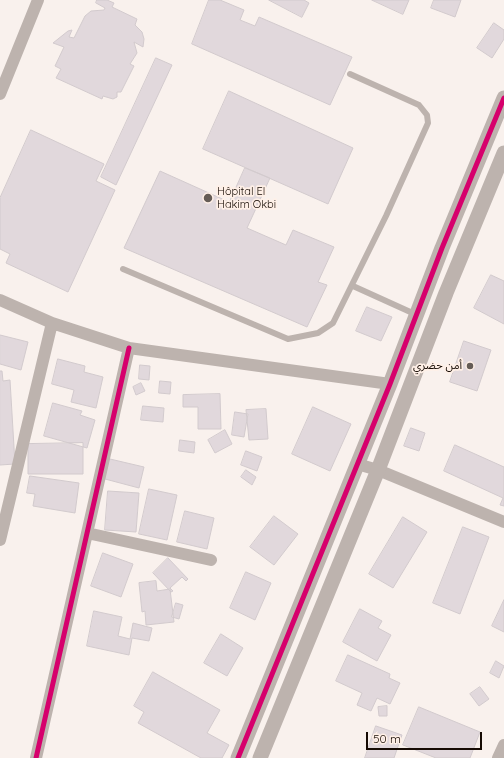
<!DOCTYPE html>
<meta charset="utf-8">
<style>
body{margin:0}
#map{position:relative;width:504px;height:758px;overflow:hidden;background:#f9f1ed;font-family:Quicksand,sans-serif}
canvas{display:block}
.scale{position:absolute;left:366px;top:732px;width:116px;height:18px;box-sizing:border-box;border:2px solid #160b04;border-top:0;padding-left:5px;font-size:12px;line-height:14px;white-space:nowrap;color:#160b04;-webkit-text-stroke:3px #fff0e7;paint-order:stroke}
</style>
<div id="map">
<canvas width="504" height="758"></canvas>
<div class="scale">50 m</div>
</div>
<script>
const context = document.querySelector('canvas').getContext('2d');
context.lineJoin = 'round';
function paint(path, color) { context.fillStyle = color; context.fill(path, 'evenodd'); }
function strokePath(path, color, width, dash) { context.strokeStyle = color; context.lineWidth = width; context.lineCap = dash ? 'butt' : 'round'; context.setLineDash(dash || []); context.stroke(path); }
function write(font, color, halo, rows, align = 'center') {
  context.font = font + ' Quicksand,"Noto Sans Arabic",sans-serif'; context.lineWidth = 3.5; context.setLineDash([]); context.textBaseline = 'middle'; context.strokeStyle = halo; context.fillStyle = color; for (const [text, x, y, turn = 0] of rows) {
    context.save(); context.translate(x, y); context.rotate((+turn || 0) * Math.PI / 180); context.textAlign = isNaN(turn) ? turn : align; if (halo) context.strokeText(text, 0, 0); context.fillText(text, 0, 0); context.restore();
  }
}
const building = new Path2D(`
 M 97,0 L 107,0 L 114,3 L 112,7 L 137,19 L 135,25 L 142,32 L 144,39 L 143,47 L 134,42 L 137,53 L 130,64 L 134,66 L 121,92 L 117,92 L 117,97 L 113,99 L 103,96 L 102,99 L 56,78 L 61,69 L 55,66 L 64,47 L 53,43 L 68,31 L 72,30 L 69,37 L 74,38 L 85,16 L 91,11 L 104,10 L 105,8 L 96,3 Z
 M 209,0 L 220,0 L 244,10 L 240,20 L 255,26 L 259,17 L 352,57 L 330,105 L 192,44 Z
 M 269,0 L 304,0 L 309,3 L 302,17 Z
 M 372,0 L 409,0 L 403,14 Z
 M 434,0 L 461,0 L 455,17 L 431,8 Z
 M 494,23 L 504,30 L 504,39 L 492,58 L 477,48 Z
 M 156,58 L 172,65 L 116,185 L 101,177 Z
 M 229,91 L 353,148 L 328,204 L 203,149 Z
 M 31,130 L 104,164 L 96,181 L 115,190 L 68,292 L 6,263 L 10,254 L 0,249 L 0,198 Z
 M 245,168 L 270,178 L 247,228 L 286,245 L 293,230 L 334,247 L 318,282 L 327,285 L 307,327 L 124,248 L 160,171 L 229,202 Z
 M 491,275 L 504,281 L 504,324 L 474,308 Z
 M 367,307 L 392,317 L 381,341 L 356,331 Z
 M 0,335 L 28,342 L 21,370 L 0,364 Z
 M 464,341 L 491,350 L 477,391 L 450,382 Z
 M 58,359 L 85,366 L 84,372 L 103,377 L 96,408 L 71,402 L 74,390 L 52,384 Z
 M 140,365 L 150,366 L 149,380 L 139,379 Z
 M 0,371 L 2,371 L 3,381 L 10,380 L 15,464 L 0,465 Z
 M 160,381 L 171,382 L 170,394 L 159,393 Z
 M 141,383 L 145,391 L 136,395 L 133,387 Z
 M 220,394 L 221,429 L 198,429 L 198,407 L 183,407 L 183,395 Z
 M 53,403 L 82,411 L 80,415 L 95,420 L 87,448 L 44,436 Z
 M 143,406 L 164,408 L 163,422 L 141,420 Z
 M 313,407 L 351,424 L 330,471 L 292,454 Z
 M 266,409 L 268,439 L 249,440 L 246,410 Z
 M 235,412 L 248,414 L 244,437 L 232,435 Z
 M 411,428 L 425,433 L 419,451 L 404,446 Z
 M 225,430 L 232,444 L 215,453 L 208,440 Z
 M 180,440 L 195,442 L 194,453 L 179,451 Z
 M 83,443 L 83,474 L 28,474 L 28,444 Z
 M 455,445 L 504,467 L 504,506 L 500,505 L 503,498 L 444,471 Z
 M 246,451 L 262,457 L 257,471 L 241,465 Z
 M 110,459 L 144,467 L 139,488 L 105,479 Z
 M 246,470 L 256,477 L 252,485 L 241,477 Z
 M 30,476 L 79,483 L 75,513 L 33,506 L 35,494 L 27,493 Z
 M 149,489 L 177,495 L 167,540 L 139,534 Z
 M 108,491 L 139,493 L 136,532 L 105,530 Z
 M 185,511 L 214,518 L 207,549 L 177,542 Z
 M 274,516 L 298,534 L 274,565 L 250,547 Z
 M 403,517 L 427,532 L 393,588 L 369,574 Z
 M 463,527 L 489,537 L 460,614 L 433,603 Z
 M 103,553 L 133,564 L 121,597 L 91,586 Z
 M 168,558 L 188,579 L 186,581 L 182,577 L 170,588 L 173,591 L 171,592 L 153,573 Z
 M 246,572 L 271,583 L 255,620 L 230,608 Z
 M 156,581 L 157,591 L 170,589 L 174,622 L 146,625 L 145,611 L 142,612 L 139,583 Z
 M 504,600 L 504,632 L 492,626 Z
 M 176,603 L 183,605 L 179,619 L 172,617 Z
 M 360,609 L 382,621 L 378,628 L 391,635 L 377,661 L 343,642 Z
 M 94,611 L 122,617 L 118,636 L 130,639 L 133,623 L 152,628 L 149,641 L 132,638 L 129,655 L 87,646 Z
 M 221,634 L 243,648 L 227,676 L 204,663 Z
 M 348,655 L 390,674 L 389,678 L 400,683 L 390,704 L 377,698 L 371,711 L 357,705 L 362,693 L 336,681 Z
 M 496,661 L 504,666 L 499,678 L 490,673 Z
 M 153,672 L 220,710 L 207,733 L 229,745 L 222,758 L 201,758 L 138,723 L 144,712 L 134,706 Z
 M 480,687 L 489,699 L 479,706 L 470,694 Z
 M 387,706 L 387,716 L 379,716 L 378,707 Z
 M 419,707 L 480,732 L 470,758 L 436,758 L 403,745 Z
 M 376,726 L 402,735 L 394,758 L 365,758 Z`);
paint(building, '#e1d8dc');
strokePath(building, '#d2cacd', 1);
strokePath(new Path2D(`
 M 123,269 L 288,339 L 318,333 L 333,323 L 386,216 L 428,123 L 427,115 L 419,105 L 350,74
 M 353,286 L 417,315`), '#bdb3ae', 6);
strokePath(new Path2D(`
 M 0,94 L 38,0
 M 0,300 L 52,323 L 129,348 L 390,384
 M 357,464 L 378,470 L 504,522
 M 87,533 L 211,560
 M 0,540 L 52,323
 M 36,758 L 129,348
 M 498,758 L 504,745`), '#bdb3ae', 12);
strokePath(new Path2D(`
 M 238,758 L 390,384 L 442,248 L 504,98
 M 260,758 L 378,470 L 446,293 L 504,153`), '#bdb3ae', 15);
strokePath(new Path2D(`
 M 36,758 L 129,348
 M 238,758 L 390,384 L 442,248 L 504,98`), '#d6006c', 5);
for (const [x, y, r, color] of [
 [208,198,5,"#655c56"],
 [470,366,4,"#655c56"]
]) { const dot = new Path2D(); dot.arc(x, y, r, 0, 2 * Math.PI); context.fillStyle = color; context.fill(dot); strokePath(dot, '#fff0e7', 1.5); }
write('11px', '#160b04', '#fff0e7', [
 ["Hôpital El",217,192],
 ["Hakim Okbi",217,205],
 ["أمن حضري",462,366,"right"]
], 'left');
</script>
